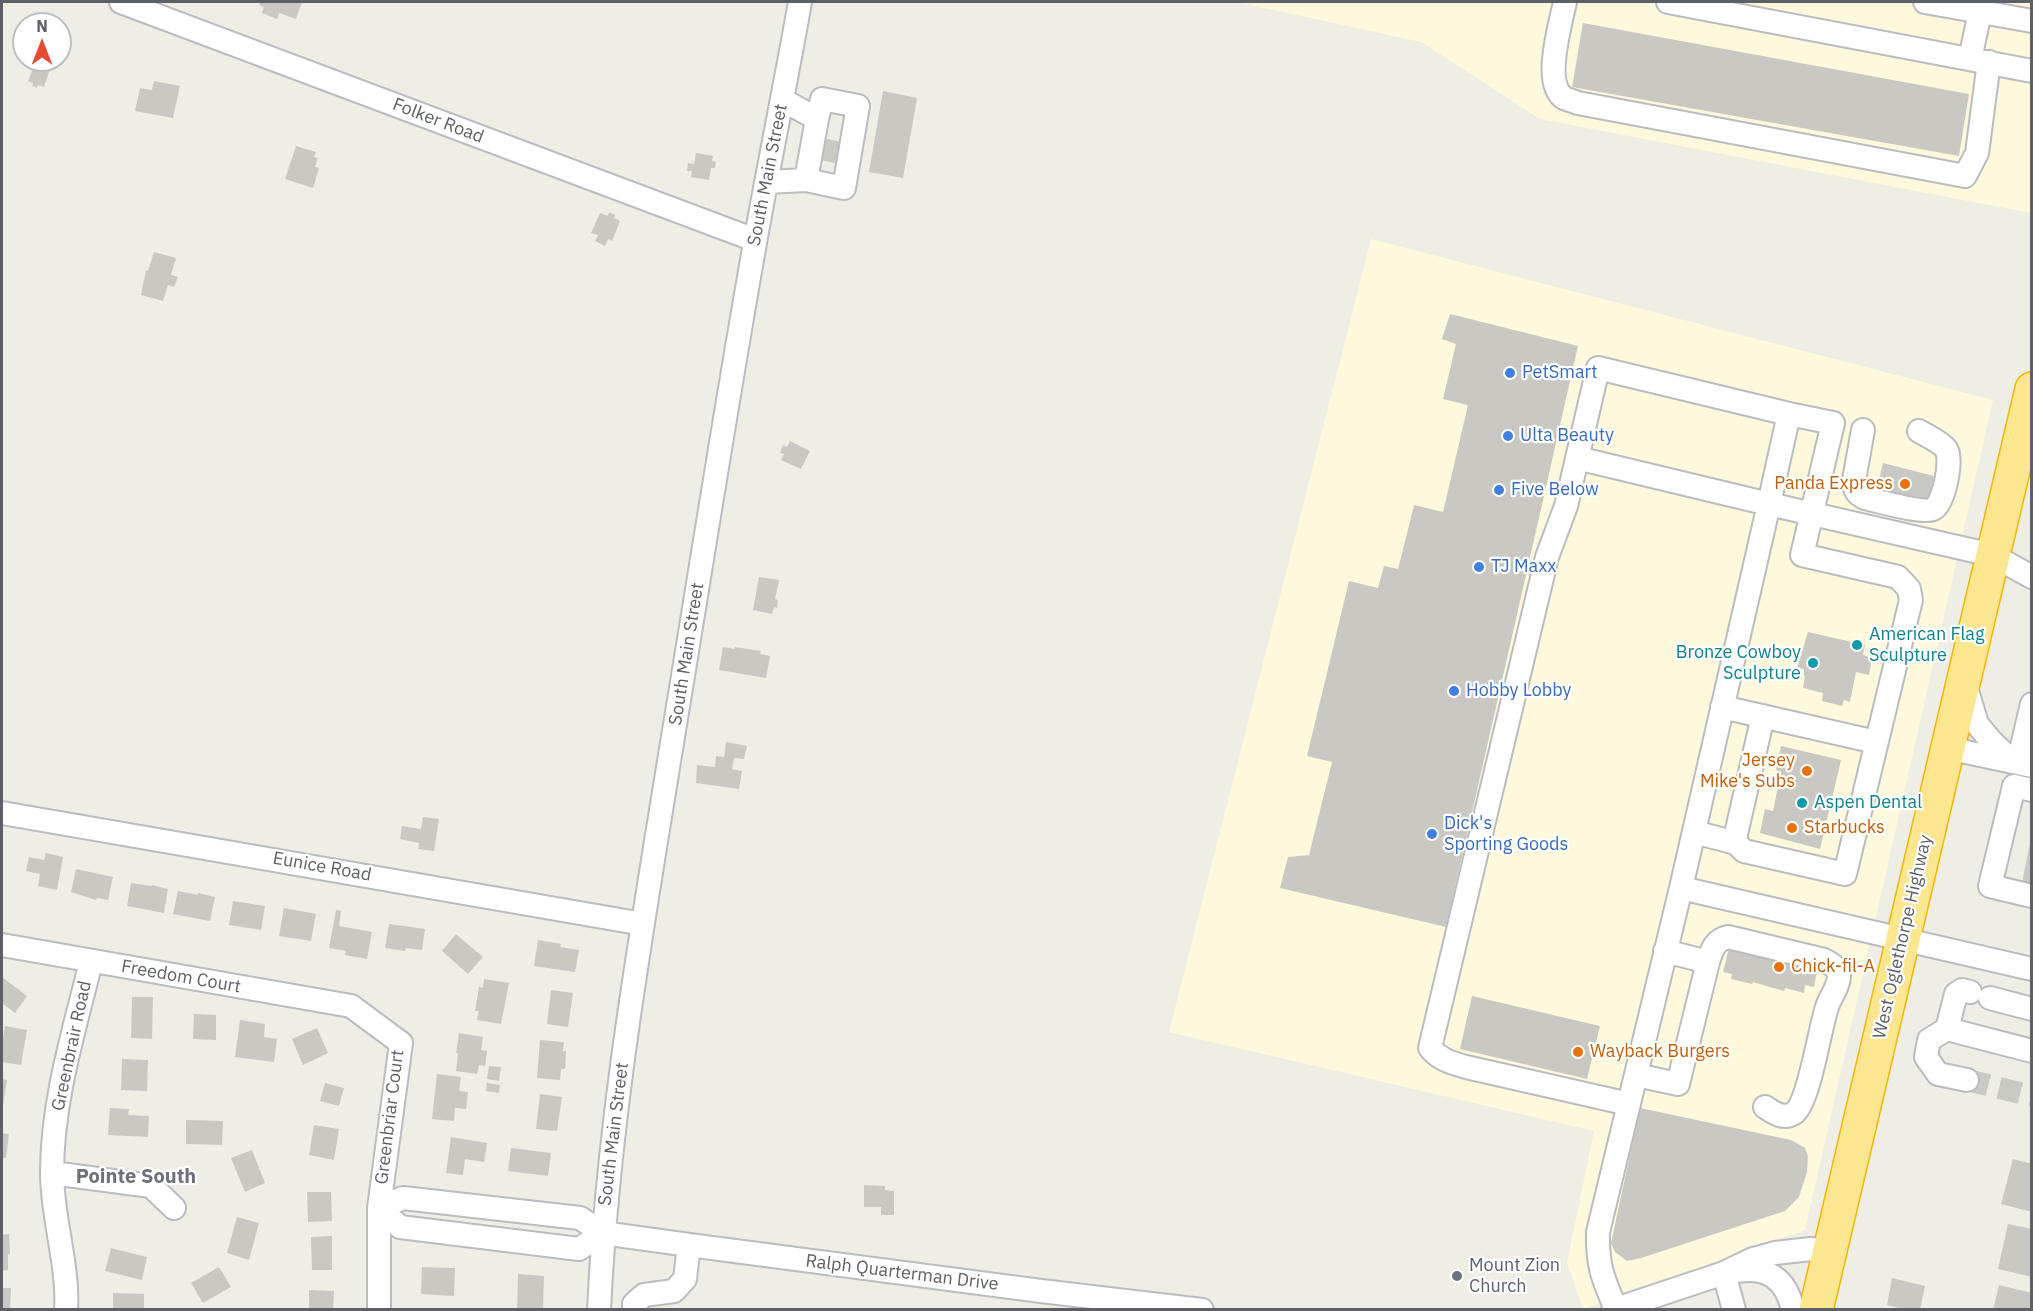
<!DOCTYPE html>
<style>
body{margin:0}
#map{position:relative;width:2033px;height:1311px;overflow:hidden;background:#efeee5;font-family:"IBM Plex Sans",sans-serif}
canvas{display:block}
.frame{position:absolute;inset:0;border:3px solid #5d6066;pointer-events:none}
.north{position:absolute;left:12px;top:12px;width:60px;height:60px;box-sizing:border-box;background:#fff;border:2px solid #bebfc2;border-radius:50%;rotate:0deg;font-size:16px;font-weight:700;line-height:24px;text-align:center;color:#5d6066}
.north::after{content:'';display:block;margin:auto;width:21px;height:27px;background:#e84b32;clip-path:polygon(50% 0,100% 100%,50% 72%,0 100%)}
</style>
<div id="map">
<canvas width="2033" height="1311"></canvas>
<div class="frame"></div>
<div class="north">N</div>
</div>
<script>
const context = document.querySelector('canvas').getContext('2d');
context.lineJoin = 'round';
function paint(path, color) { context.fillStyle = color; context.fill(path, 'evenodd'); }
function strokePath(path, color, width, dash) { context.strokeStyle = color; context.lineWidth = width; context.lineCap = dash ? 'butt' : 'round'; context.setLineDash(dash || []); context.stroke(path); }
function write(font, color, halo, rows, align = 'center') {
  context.font = font + ' "IBM Plex Sans",sans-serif'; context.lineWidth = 4.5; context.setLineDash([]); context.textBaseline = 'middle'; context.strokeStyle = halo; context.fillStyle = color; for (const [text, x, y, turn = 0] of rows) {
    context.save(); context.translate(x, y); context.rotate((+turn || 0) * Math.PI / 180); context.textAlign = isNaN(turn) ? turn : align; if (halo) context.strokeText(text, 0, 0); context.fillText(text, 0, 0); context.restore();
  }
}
paint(new Path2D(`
 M 1237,2 L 2031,2 L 2031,213 L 1540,119 L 1421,42 Z
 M 1371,239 L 1993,400 L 1805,1230 L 1583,1309 L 1567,1263 L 1594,1131 L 1169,1032 Z`), '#fef8dc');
paint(new Path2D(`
 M 261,2 L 302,2 L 296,19 L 279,13 L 277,19 L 262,13 L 264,7 L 259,5 Z
 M 1583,23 L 1969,94 L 1959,156 L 1572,87 Z
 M 36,60 L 53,60 L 44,87 L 38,85 L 37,88 L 32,86 L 33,83 L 28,81 Z
 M 154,81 L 180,86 L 173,118 L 135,111 L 140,88 L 152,90 Z
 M 883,91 L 917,98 L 903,178 L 869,172 Z
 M 296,146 L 316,152 L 314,157 L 318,158 L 315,167 L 319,168 L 313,188 L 285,179 Z
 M 696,153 L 713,156 L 712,161 L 716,162 L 715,168 L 711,168 L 709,180 L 691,177 L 692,171 L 687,171 L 688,163 L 694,164 Z
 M 609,212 L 615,215 L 614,218 L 620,221 L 612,241 L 608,239 L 605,246 L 595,241 L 598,235 L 591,233 L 600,213 L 608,216 Z
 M 154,252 L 176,258 L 171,275 L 178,277 L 174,287 L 168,285 L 163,301 L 141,295 L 146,270 L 148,271 Z
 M 1450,314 L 1578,346 L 1446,927 L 1280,888 L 1288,857 L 1309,855 L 1332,762 L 1307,756 L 1349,581 L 1378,588 L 1384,566 L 1398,569 L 1414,505 L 1443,512 L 1468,405 L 1443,399 L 1456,344 L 1442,339 Z
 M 790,441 L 810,451 L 801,469 L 781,460 L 784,454 L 780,453 L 783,445 L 787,447 Z
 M 1883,463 L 1934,476 L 1927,505 L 1876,493 Z
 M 759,577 L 779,580 L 775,599 L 778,600 L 777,608 L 774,607 L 772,614 L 753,610 Z
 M 1808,632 L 1865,645 L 1863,655 L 1872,658 L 1869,675 L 1856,672 L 1850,702 L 1844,700 L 1842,706 L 1822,701 L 1823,693 L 1803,688 L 1805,676 L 1804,676 L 1804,669 L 1797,668 Z
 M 723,647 L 735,649 L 735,647 L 761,651 L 760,654 L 770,656 L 766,678 L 719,670 Z
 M 726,742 L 747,746 L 744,759 L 734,758 L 732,769 L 742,771 L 739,789 L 696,783 L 697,765 L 715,767 L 716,756 L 724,757 Z
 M 1781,746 L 1841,760 L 1820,849 L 1760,833 L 1765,809 L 1773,811 L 1779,782 L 1774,781 Z
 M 423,817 L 439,819 L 434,851 L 418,849 L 419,843 L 400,839 L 402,826 L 421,829 Z
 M 2030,843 L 2032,843 L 2032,885 L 2022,883 Z
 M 46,853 L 63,857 L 57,890 L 38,886 L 40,874 L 26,871 L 29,857 L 44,860 Z
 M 76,869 L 113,877 L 108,900 L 97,898 L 96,900 L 71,892 Z
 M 131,883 L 152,886 L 152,885 L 168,889 L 164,913 L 127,906 Z
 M 178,891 L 198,895 L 198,893 L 215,897 L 210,921 L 173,914 Z
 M 233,901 L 265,906 L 261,930 L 229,925 Z
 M 284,908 L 316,914 L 311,941 L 279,936 Z
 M 336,910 L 341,911 L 339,926 L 372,932 L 367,959 L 345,955 L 346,951 L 329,948 Z
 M 389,924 L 425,929 L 422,950 L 406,948 L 405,951 L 385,948 Z
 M 456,934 L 483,957 L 468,974 L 442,951 Z
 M 538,940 L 561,944 L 560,947 L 579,950 L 575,972 L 534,966 Z
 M 1730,944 L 1812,962 L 1811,970 L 1817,971 L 1814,987 L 1805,985 L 1804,993 L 1785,988 L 1784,991 L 1753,982 L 1752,984 L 1731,979 L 1732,974 L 1723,972 Z
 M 2,977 L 27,996 L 15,1013 L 2,1003 Z
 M 484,979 L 509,983 L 501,1024 L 477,1020 L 479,1011 L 475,1011 L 479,987 L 483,988 Z
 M 551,990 L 573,993 L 568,1027 L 547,1024 Z
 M 1472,996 L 1600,1026 L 1587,1079 L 1460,1049 Z
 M 132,997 L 153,997 L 152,1039 L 131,1038 Z
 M 194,1014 L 216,1015 L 216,1040 L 193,1039 Z
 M 240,1020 L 265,1024 L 264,1037 L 277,1039 L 274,1062 L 235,1057 Z
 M 5,1026 L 27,1030 L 21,1065 L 2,1062 L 2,1044 Z
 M 317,1028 L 328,1053 L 303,1065 L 292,1039 Z
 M 459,1033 L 483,1037 L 481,1050 L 487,1051 L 485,1066 L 479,1065 L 477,1074 L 456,1071 L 458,1054 L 456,1053 Z
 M 540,1040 L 564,1042 L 563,1051 L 566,1051 L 565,1069 L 561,1069 L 560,1080 L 537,1078 Z
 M 122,1059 L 148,1060 L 147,1091 L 121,1090 Z
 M 489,1066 L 501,1067 L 499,1081 L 487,1079 Z
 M 437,1074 L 461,1077 L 459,1091 L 468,1092 L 466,1109 L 455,1108 L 454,1121 L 432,1119 Z
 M 2,1079 L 7,1080 L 3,1105 L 2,1104 Z
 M 325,1083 L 344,1088 L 339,1106 L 320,1101 Z
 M 487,1083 L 500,1085 L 499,1093 L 486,1091 Z
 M 540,1094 L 562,1097 L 557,1131 L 536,1129 Z
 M 110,1108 L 129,1109 L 128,1115 L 149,1116 L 148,1137 L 108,1135 Z
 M 1640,1108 L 1791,1140 L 1805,1148 L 1808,1156 L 1807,1172 L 1799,1197 L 1785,1211 L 1641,1258 L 1627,1261 L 1615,1252 L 1611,1243 Z
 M 186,1120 L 223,1121 L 222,1145 L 186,1144 Z
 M 314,1125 L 339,1129 L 334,1160 L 309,1155 Z
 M 2,1133 L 9,1134 L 6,1158 L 2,1158 Z
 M 451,1137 L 487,1143 L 484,1162 L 465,1159 L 463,1175 L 446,1173 Z
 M 511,1148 L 551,1153 L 548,1176 L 508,1171 Z
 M 252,1150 L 265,1183 L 245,1192 L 231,1158 Z
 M 2013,1159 L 2032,1164 L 2032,1212 L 2001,1204 Z
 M 864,1185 L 885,1186 L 885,1190 L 894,1191 L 894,1215 L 881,1215 L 881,1207 L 864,1207 Z
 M 307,1192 L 331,1192 L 332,1221 L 308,1222 Z
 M 237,1217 L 259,1223 L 249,1260 L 227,1253 Z
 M 2008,1224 L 2032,1229 L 2032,1277 L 1998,1269 Z
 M 9,1234 L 10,1254 L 8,1254 L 8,1270 L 2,1271 L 2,1235 Z
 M 332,1236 L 332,1270 L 312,1270 L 311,1237 Z
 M 111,1248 L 147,1257 L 142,1280 L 105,1271 Z
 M 219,1267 L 231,1287 L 203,1303 L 191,1283 Z
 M 422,1267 L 455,1268 L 454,1296 L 421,1294 Z
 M 518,1274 L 544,1276 L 543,1310 L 517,1310 Z
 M 1892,1278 L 1925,1286 L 1920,1310 L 1907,1310 L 1887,1305 Z
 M 1999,1285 L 2032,1293 L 2032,1310 L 1993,1310 Z
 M 2,1288 L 11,1288 L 10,1310 L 2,1310 Z
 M 309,1290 L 334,1291 L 333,1310 L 309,1310 Z
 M 113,1293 L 144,1294 L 144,1309 L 113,1310 Z`), '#cac8c3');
strokePath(new Path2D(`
 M 822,149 L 840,153
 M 1967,1080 L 2032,1096`), '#cacac5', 22, [22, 11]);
const minor = new Path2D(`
 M 121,2 L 755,240
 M 1565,2 C 1561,23 1542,83 1564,98 C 1568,100 1574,101 1578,103 L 1965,176 L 1977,153 L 1989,62
 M 1668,2 L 2032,71
 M 1925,2 L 2032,21
 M 1970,59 L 1980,12
 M 806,180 L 844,188 L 858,106 L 822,99 L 817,119
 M 767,182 L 806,180 L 817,119 L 783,100
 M 1863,430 L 1854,480 C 1854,490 1856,494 1865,498 C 1878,501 1923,514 1933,509 C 1944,504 1953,459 1946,449 C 1941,442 1927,436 1919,431
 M 1577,458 L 1769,504 L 1789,414 L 1598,368 L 1566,506 L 1547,557 L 1430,1048 C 1440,1060 1452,1063 1466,1067 L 1629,1104
 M 1965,684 L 1977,724 L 1991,741 L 2013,762
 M 1722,707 L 1876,742
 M 1763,716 L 1736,834 L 1736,843 L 1744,851 L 1845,874 L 1911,600 L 1909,589 L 1898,577 L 1802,555 L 1833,423 L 1789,414
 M 1947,748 L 2032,766
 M 2018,763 L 2032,704
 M 2032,790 L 2014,786 L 1990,886 L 2032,896
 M 2,813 L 643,924
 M 1694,832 L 1736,843
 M 1681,888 L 2032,969
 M 2,945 L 351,1006 L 401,1043 L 379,1208 L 379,1310
 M 1708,962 C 1712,949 1715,940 1728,937 L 1824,960 C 1831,964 1838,967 1839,976 C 1839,987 1830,997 1827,1007 C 1820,1027 1809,1103 1794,1113 C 1784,1120 1774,1113 1765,1107
 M 1990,998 L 2032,1009
 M 1947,1029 L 1956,994 L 1962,990 L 1970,992
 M 1636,1075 L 1678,1084 L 1708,962 L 1665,951
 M 1967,1080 L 1938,1074 L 1926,1057 L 1929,1040 L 1947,1029 L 2032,1051
 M 52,1173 L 151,1186 L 174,1208
 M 379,1208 L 403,1198 L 580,1218 L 603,1233 L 689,1245 L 1041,1291 L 1202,1310
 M 379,1208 L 400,1227 L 579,1249 L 603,1233
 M 1737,1271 C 1768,1266 1786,1279 1793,1310
 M 1724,1273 L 1734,1310
 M 1616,1309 C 1603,1279 1597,1265 1598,1232 L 1681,888 L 1769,504 L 1992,555 L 2032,577
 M 66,1310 C 69,1266 52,1218 52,1173 C 52,1101 74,1031 91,962
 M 599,1310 C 608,1121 641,935 671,749 C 699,580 725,412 755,243 C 769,163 786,82 800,2
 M 634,1310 L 634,1304 L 644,1295 L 674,1291 L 685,1279 L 689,1245
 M 1613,1310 L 1724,1273 L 1753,1259 L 1775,1253 L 1811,1249 L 1830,1251`);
const highway = new Path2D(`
 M 1816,1310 L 2032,389`);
strokePath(minor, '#babcc1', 26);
strokePath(highway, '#f3b502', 36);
strokePath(minor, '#fff', 22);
strokePath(highway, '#fce790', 33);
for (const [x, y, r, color] of [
 [1510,373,6,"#3f7fe0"],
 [1508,436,6,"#3f7fe0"],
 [1905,484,6,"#e8710a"],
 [1499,490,6,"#3f7fe0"],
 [1479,567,6,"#3f7fe0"],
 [1857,645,6,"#0f9aa8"],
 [1813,663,6,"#0f9aa8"],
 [1454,691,6,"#3f7fe0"],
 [1807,771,6,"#e8710a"],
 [1802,803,6,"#0f9aa8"],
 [1792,828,6,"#e8710a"],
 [1432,834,6,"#3f7fe0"],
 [1779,967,6,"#e8710a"],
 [1578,1052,6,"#e8710a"],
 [1457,1276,6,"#6b7280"]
]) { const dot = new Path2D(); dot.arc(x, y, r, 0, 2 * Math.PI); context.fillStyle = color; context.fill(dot); strokePath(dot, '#fff', 2); }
write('18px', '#5d6066', '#fff', [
 ["Folker Road",438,121,21],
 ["South Main Street",768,175,-79],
 ["South Main Street",687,654,-81],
 ["Eunice Road",322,867,10],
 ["West Oglethorpe Highway",1903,937,-77],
 ["Freedom Court",181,977,10],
 ["Greenbrair Road",72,1046,-78],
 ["Greenbriar Court",390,1117,-83],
 ["South Main Street",614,1134,-83],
 ["Ralph Quarterman Drive",902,1273,7]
]);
write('18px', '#366cbe', '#fff', [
 ["PetSmart",1522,373],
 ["Ulta Beauty",1520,436],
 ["Five Below",1511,490],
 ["TJ Maxx",1491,567],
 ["Hobby Lobby",1466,691],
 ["Dick's",1444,824],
 ["Sporting Goods",1444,845]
], 'left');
write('18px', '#c56008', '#fff', [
 ["Panda Express",1893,484,"right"],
 ["Jersey",1795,761,"right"],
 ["Mike's Subs",1795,782,"right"],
 ["Starbucks",1804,828],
 ["Chick-fil-A",1791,967],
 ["Wayback Burgers",1590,1052]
], 'left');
write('18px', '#0d838f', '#fff', [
 ["American Flag",1869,635],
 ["Sculpture",1869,656],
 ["Bronze Cowboy",1801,653,"right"],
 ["Sculpture",1801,674,"right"],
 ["Aspen Dental",1814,803]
], 'left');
write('18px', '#5b616d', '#fff', [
 ["Mount Zion",1469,1266],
 ["Church",1469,1287]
], 'left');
write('bold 20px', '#6e7278', '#fff', [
 ["Pointe South",136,1177]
]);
</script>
